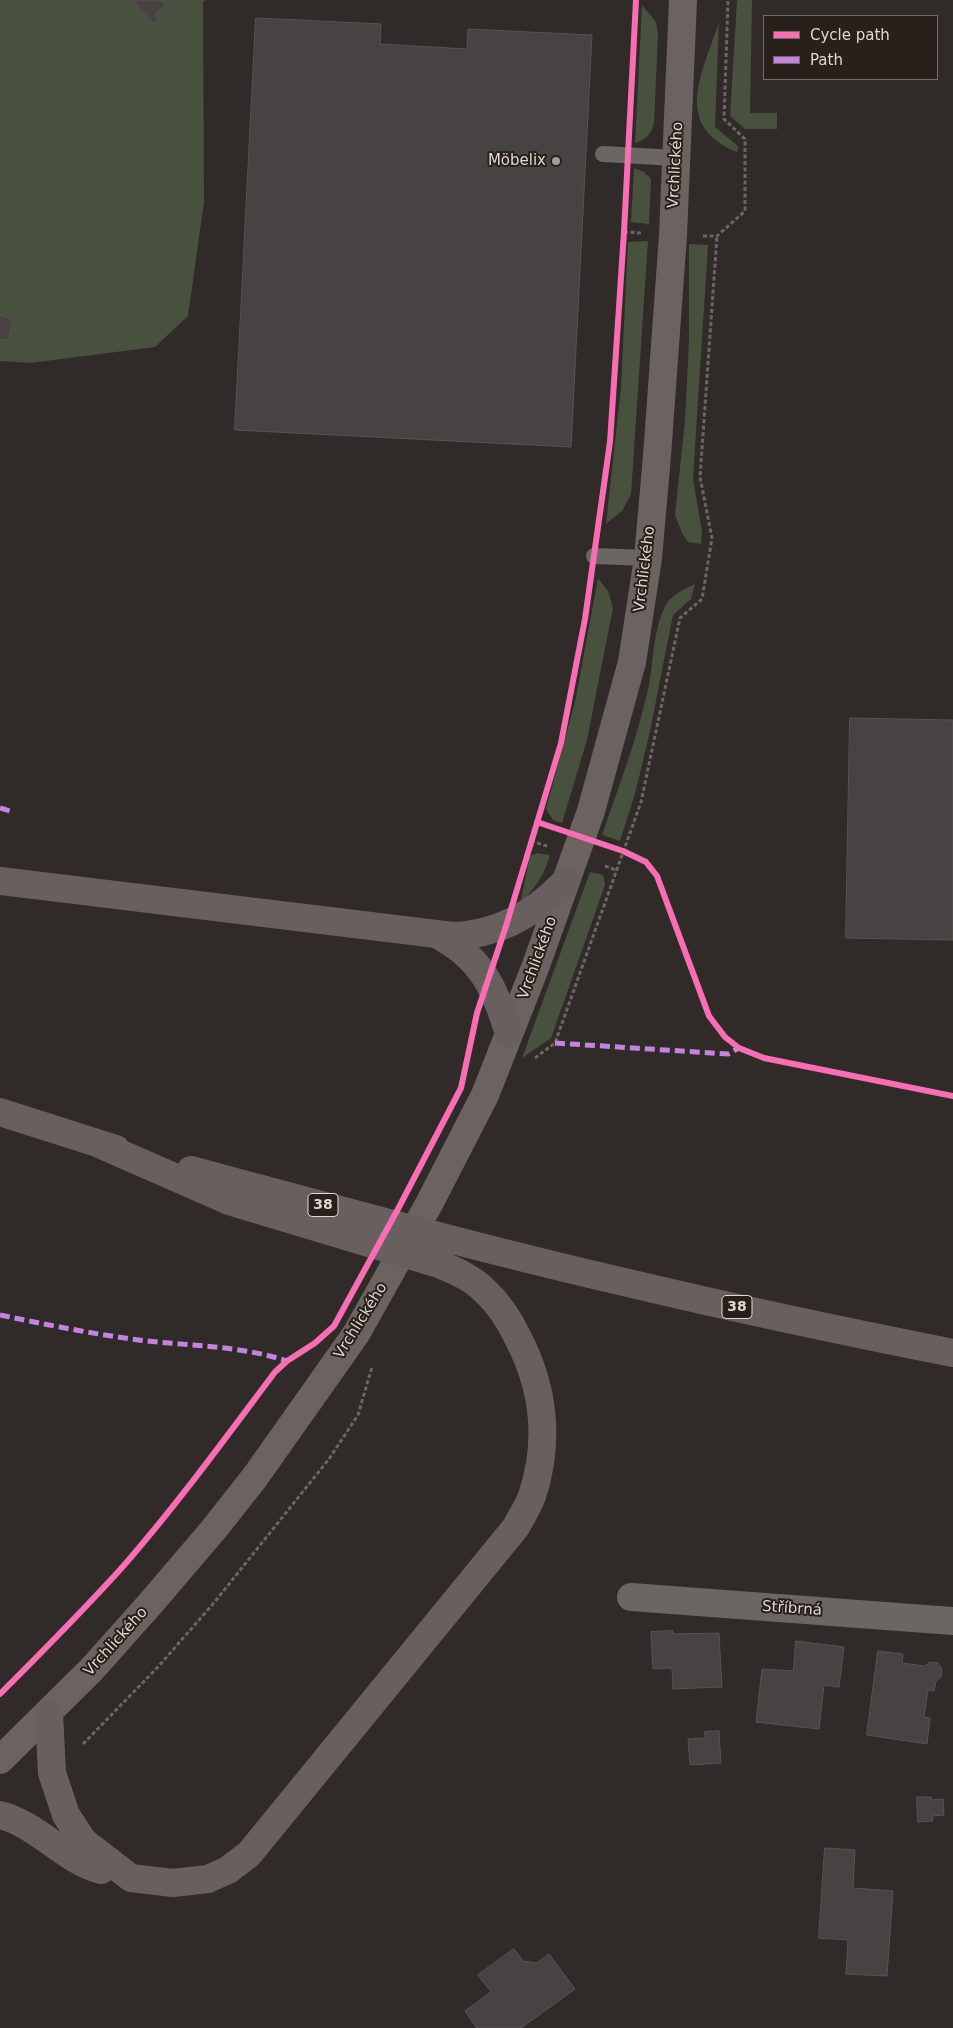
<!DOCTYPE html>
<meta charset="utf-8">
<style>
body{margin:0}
#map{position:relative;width:953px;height:2028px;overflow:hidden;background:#302b28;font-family:"DejaVu Sans",sans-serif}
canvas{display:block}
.legend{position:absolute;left:763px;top:15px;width:175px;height:65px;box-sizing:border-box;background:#29201b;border:1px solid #726a66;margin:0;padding:6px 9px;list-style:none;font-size:15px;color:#dfd9d6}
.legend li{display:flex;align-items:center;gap:10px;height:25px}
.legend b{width:25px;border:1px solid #726a66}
</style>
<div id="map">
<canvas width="953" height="2028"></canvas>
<ul class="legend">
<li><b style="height:6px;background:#f96db3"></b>Cycle path</li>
<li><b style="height:6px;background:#c483df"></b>Path</li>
</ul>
</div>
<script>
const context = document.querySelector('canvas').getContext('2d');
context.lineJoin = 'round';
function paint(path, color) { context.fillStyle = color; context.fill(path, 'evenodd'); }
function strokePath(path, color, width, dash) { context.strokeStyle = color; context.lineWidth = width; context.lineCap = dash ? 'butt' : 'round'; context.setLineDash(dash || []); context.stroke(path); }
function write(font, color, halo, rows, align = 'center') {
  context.font = font + ' "DejaVu Sans",sans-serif'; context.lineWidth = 4; context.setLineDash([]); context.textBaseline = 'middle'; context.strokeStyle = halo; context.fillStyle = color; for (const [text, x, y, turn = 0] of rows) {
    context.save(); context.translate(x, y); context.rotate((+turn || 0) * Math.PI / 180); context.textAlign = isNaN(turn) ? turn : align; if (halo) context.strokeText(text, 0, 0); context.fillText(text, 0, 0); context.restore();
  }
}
paint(new Path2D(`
 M 0,0 L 206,0 L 203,2 L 204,202 L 188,316 L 155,347 L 30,363 L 0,361 Z
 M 737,0 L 752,0 L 750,113 L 777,113 L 777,129 L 745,129 L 730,116 Z
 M 642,5 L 656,22 L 658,35 L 654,123 C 651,135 646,139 635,143 Z
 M 719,22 L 715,127 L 738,146 L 737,152 C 671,125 703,72 719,22 Z
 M 634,168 L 644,172 L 651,179 L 649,224 L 631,222 Z
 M 648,241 L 631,494 L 622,511 L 606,524 L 621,388 L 628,242 Z
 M 689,244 L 708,245 L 693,479 L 702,531 L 701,544 L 688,542 L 682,533 L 675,515 L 685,420 L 689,342 Z
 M 598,578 L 608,591 L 613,608 L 587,740 L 562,823 L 553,820 L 546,809 L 575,702 Z
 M 695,584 L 691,599 L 673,615 L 650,731 L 635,794 L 620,841 L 602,835 C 619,786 638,736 649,685 C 654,659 653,627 667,603 C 673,594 685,589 695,584 Z
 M 537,853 L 550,855 C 544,876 535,888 520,904 L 530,856 Z
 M 590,872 L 603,875 L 605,885 L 551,1038 L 522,1058 Z`), '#48503e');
const building = new Path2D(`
 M 134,0 L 161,0 L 166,5 L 155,14 L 158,19 L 153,24 L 133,1 Z
 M 256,18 L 381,24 L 380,44 L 467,49 L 468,29 L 592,35 L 571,447 L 235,430 Z
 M 0,315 L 13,319 L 8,341 L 0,339 Z
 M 850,718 L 953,720 L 953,940 L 846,938 Z
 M 673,1631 L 673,1634 L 719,1633 L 722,1687 L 673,1689 L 672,1668 L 653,1669 L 651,1632 Z
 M 796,1641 L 844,1647 L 839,1687 L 824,1685 L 819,1729 L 756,1722 L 762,1669 L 793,1671 Z
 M 878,1651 L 903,1654 L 902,1663 L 925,1666 L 930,1662 L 938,1663 L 942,1669 L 941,1677 L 936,1681 L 934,1691 L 928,1690 L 924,1717 L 930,1718 L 927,1744 L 867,1735 Z
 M 719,1731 L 721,1763 L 690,1765 L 688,1739 L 705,1738 L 705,1732 Z
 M 917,1797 L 931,1797 L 932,1800 L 943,1799 L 944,1815 L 932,1816 L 933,1821 L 918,1822 Z
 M 825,1848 L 855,1850 L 853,1888 L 893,1891 L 887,1976 L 846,1974 L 848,1940 L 819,1938 Z
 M 514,1949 L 523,1961 L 537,1963 L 549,1954 L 575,1989 L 521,2028 L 477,2028 L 465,2011 L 491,1992 L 478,1975 Z`);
paint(building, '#474342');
strokePath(building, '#585453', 1);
strokePath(new Path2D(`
 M 624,232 L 642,233
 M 703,236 L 717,236 L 745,211 L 745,139 L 724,119 L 728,0
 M 531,841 L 547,846
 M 605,866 L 616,870
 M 535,1058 L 555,1043 L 641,802 L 680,618 L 702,599 L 712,538 L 700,477 L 717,236
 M 83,1744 L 157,1668 L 213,1604 L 329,1459 L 358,1415 L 372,1367`), '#6a6664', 3, [4, 2.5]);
strokePath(new Path2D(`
 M 603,154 L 676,158
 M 594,556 L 648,558`), '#696664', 16);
strokePath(new Path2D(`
 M 631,1597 L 953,1621`), '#696664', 28);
strokePath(new Path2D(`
 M 0,1760 L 92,1669 L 150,1604 L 214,1529 L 255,1477 L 356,1334 L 429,1204 L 485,1095 L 535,968 L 591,811 L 632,662 L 648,558 L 657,456 L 673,235 L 683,0`), '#6a6360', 28);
strokePath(new Path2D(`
 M 0,881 L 453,936 C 498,935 534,914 565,882
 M 436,934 C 481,957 495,988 509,1034
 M 0,1112 L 116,1149
 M 191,1170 C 340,1210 488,1251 637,1285 C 742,1310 847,1332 953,1353
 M 49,1713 L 52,1773 L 66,1815 L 83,1841 L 131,1878 L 173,1883 L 208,1879 L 228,1870 L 249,1854 L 516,1527 C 521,1517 528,1507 532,1496 C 550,1442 544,1388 518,1338 C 510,1321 499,1304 485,1291 C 472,1278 456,1271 439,1264 L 229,1201 L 99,1144
 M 0,1815 C 37,1824 64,1860 101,1870`), '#68605e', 28);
strokePath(new Path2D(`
 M 0,808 L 13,812
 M 555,1043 L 728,1054 L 739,1048
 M 0,1315 C 48,1325 98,1335 147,1341 C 194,1346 242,1346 287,1361`), '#c483df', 5, [10, 5]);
strokePath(new Path2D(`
 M 537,822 L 623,851 L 646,862 L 657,876 L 709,1016 L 725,1037 L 739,1048 L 764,1058 L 953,1096
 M 0,1694 C 43,1651 86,1608 126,1563 C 179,1502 227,1436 275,1372 L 287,1361 L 315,1343 L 334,1326 L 398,1209 L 461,1088 L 477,1013 L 506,926 L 561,743 L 585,619 L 610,442 L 624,232 L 636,0`), '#f96db3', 6);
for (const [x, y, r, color] of [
 [556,161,5,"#a29c99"]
]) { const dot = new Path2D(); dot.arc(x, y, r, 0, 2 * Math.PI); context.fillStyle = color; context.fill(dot); strokePath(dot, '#29201b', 2); }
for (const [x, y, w] of [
 [323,1205,30],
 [737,1307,30]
]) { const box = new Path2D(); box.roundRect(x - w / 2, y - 11.5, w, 23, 4); context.fillStyle = '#29201b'; context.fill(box); strokePath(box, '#dfd9d6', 1); }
write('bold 14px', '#dfd9d6', null, [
 ["38",323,1205],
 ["38",737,1307]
]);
write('15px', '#dfd9d6', '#29201b', [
 ["Möbelix",546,161]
], 'right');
write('15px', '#dfd9d6', '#29201b', [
 ["Vrchlického",676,165,-87],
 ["Vrchlického",645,569,-83],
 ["Vrchlického",538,958,-70],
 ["Vrchlického",361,1321,-58],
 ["Stříbrná",792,1609,4],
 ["Vrchlického",116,1642,-48]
]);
</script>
